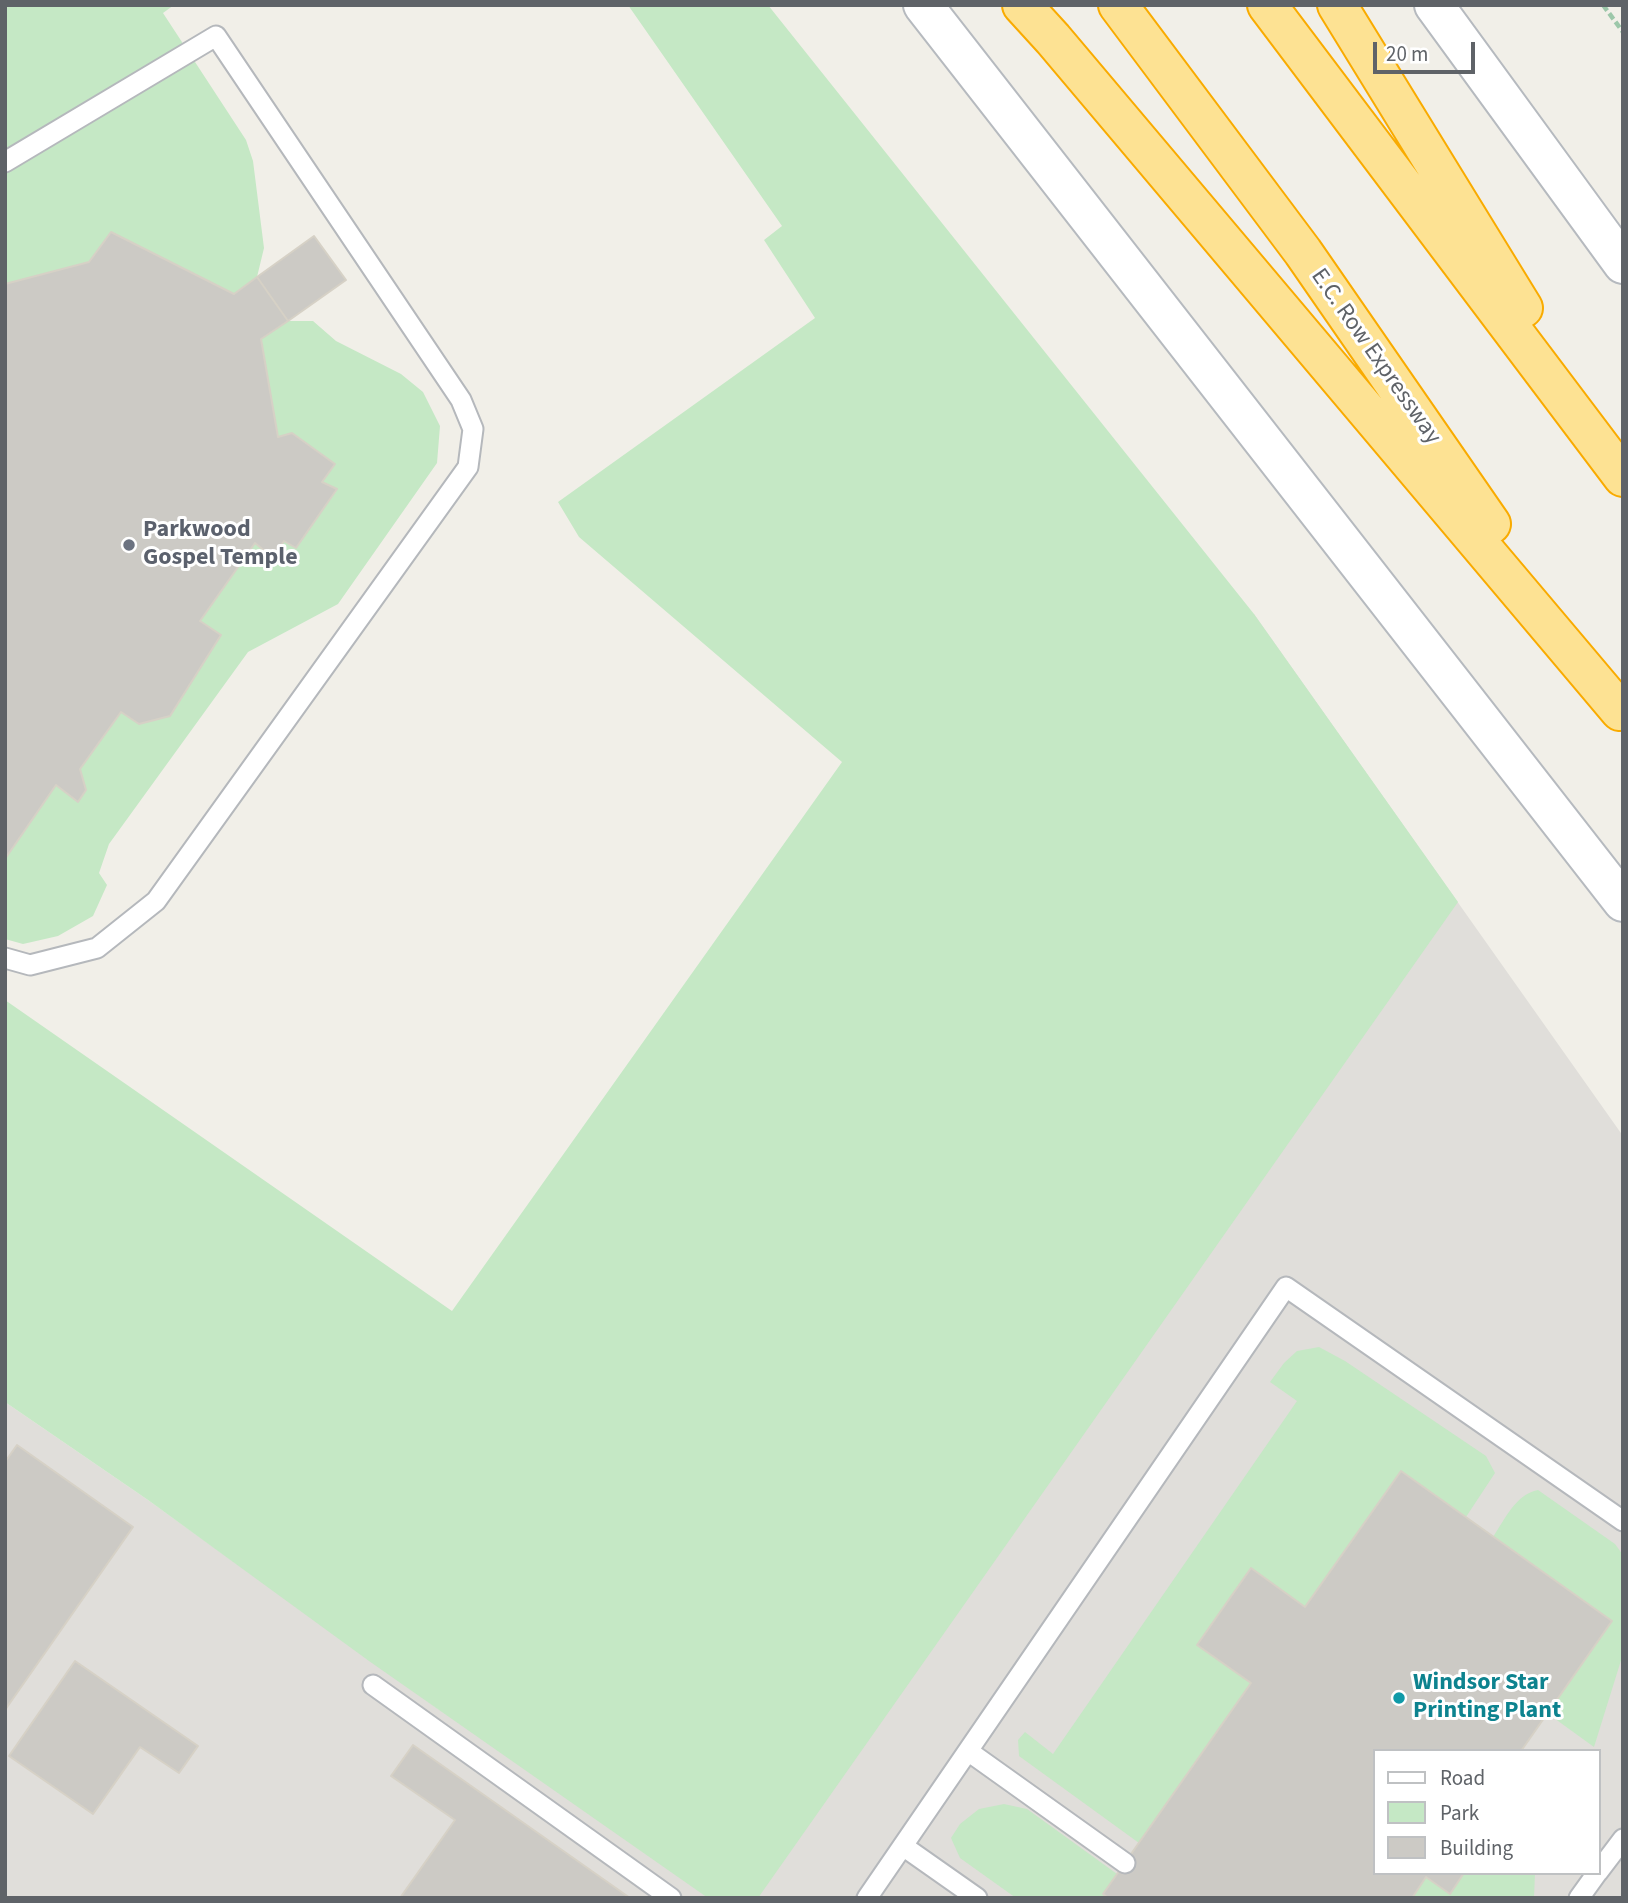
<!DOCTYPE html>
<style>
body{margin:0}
#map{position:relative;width:1628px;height:1903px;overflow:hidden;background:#f1efe8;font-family:"Source Sans 3",sans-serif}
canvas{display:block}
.frame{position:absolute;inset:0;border:7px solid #5f6368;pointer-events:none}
.legend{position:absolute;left:1373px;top:1749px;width:228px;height:126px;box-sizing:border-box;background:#fff;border:2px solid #bfc1c3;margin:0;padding:9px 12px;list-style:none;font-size:21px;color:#5f6368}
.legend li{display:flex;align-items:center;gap:14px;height:35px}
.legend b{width:35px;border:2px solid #bfc1c3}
.scale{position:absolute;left:1373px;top:42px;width:102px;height:32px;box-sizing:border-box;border:4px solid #5f6368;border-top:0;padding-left:9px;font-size:21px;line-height:24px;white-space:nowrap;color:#5f6368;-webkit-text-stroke:5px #fff;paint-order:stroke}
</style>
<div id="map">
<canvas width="1628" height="1903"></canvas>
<div class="frame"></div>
<ul class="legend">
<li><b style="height:9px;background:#fff"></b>Road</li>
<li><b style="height:19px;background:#c5e8c5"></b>Park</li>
<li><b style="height:19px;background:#cccac5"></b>Building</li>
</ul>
<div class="scale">20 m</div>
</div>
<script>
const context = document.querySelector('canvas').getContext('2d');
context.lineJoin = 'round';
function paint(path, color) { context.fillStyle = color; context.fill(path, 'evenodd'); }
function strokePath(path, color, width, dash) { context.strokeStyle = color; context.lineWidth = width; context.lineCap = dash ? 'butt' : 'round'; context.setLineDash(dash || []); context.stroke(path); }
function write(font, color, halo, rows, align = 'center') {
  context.font = font + ' "Source Sans 3",sans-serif'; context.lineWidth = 6; context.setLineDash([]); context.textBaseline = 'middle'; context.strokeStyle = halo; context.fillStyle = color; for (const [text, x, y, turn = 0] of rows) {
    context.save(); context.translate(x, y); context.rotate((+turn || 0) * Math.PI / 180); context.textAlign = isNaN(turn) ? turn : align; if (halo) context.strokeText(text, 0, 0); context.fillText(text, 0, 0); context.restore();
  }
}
paint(new Path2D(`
 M 1254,614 L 1623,1136 L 1623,1898 L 5,1898 L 5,1402 L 148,1500 L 440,1710 ZM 1374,1751 L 1598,1751 L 1598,1873 L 1374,1873 Z`), '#e0deda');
paint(new Path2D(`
 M 5,5 L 174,5 L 163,13 L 246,140 L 253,161 L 264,248 L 257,277 L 234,294 L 111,232 L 89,262 L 5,284 Z
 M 628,5 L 768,5 L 1254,614 L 1458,902 L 758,1898 L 708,1898 L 369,1661 L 148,1500 L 5,1402 L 5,1000 L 452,1311 L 842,762 L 579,537 L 558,502 L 815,318 L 764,240 L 782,226 Z
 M 288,321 L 313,321 L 336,341 L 401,374 L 423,392 L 440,426 L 437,463 L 338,604 L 248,652 L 109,844 L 99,873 L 107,885 L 93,916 L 58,936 L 23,944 L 5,939 L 5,859 L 56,785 L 78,802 L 86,790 L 80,769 L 121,712 L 139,724 L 170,716 L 220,636 L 200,621 L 255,543 L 273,557 L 284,541 L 296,547 L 337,490 L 322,482 L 335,464 L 292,433 L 278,437 L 261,339 Z
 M 1319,1347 L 1345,1361 L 1486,1456 L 1495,1473 L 1466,1517 L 1400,1472 L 1305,1607 L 1198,1645 L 1251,1683 L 1139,1843 L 1019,1756 L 1018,1740 L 1025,1732 L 1053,1754 L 1297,1401 L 1270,1382 L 1284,1363 L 1297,1351 Z
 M 1538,1490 L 1615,1544 L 1623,1555 L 1623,1654 L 1594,1747 L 1547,1713 L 1612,1621 L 1493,1537 C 1505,1519 1516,1494 1538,1490 Z
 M 1004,1804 L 1027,1809 L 1117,1874 L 1108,1898 L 1016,1898 L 960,1858 L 951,1838 L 960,1824 L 979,1809 Z
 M 1464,1873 L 1535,1873 L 1534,1898 L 1412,1898 L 1426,1877 L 1450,1894 Z`), '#c5e8c5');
const building = new Path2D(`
 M 111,232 L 234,294 L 257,277 L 288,321 L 261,339 L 278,437 L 292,433 L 335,464 L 322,482 L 337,489 L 296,548 L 284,541 L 273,558 L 255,543 L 200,621 L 221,635 L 170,716 L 139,724 L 121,712 L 80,769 L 86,790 L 78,802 L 56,785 L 5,859 L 5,284 L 89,262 Z
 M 314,236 L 346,280 L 288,321 L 257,277 Z
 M 17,1445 L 133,1527 L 5,1710 L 5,1462 Z
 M 1401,1471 L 1612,1621 L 1521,1751 L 1374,1751 L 1374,1873 L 1464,1873 L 1450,1894 L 1426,1877 L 1412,1898 L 1108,1898 L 1103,1894 L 1251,1683 L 1197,1645 L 1251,1568 L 1305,1607 Z
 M 75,1661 L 198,1746 L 179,1773 L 140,1747 L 93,1814 L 9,1756 Z
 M 413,1745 L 630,1898 L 400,1898 L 455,1820 L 391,1776 Z`);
paint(building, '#cccac5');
strokePath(building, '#d6d1c6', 2);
const lane = new Path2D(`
 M 5,162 L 216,36 L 461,400 L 473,429 L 468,467 L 156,901 L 97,948 L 30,965 L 5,958
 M 373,1685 L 671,1898
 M 968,1751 L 1125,1863
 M 903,1846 L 977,1898
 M 1598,1872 L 1623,1839
 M 867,1898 L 1286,1287 L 1623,1521
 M 1579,1898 L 1597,1873`);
const secondary = new Path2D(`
 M 923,5 L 1623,902
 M 1434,5 L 1623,264`);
const highway = new Path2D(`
 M 1022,5 L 1053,39 L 1620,711
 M 1118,5 L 1303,252 L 1491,524
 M 1267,5 L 1623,477
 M 1337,5 L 1523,308`);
strokePath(lane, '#b5b8bc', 23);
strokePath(secondary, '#b6babf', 42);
strokePath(highway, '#f9ab00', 42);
strokePath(new Path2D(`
 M 1603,5 L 1623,32`), '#9cc7a9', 4.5, [7, 3.5]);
strokePath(lane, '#fff', 19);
strokePath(secondary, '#fff', 38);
strokePath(highway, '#fde293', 38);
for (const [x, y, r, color] of [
 [129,545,7,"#6b7280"],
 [1399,1698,7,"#0f9aa8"]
]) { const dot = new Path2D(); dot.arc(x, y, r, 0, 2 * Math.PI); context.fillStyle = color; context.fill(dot); strokePath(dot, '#fff', 2.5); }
write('24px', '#5f6368', '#fff', [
 ["E.C. Row Expressway",1375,357,55]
]);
write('bold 24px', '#5b616d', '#fff', [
 ["Parkwood",143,531],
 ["Gospel Temple",143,559]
], 'left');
write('bold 24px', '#0d838f', '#fff', [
 ["Windsor Star",1413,1684],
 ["Printing Plant",1413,1712]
], 'left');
</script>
